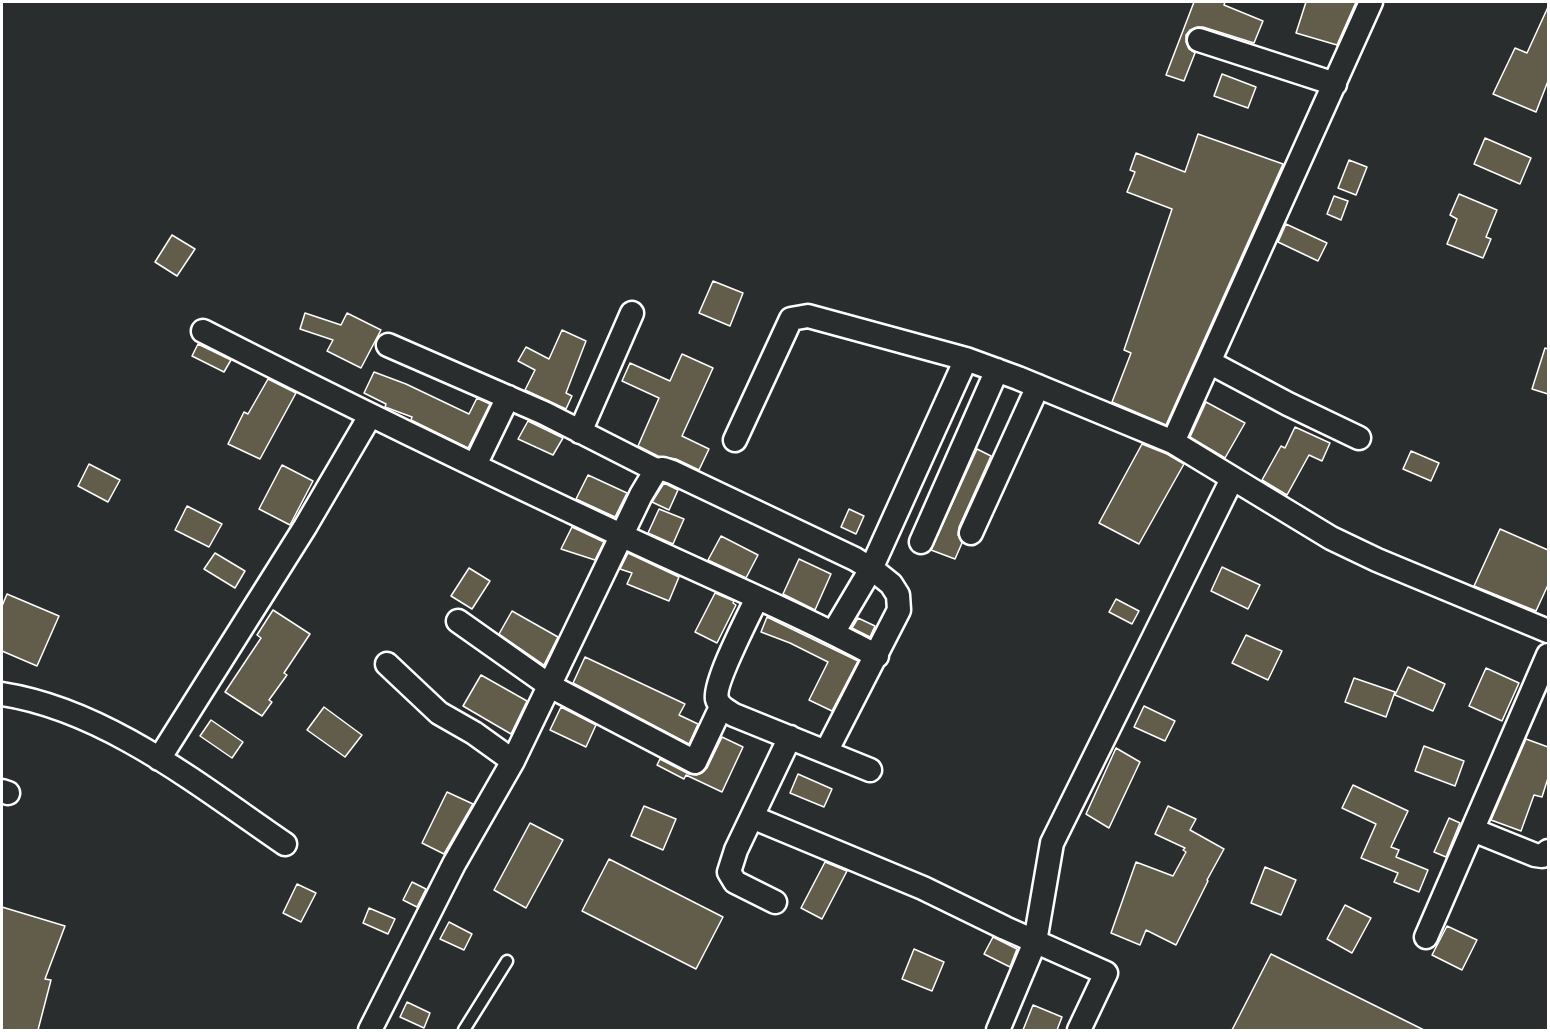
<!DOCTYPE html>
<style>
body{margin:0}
#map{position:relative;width:1550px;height:1032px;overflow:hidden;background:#2a2d2e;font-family:"Patrick Hand",sans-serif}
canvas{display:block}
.frame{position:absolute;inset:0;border:3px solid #fff;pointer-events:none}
</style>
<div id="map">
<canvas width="1550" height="1032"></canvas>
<div class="frame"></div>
</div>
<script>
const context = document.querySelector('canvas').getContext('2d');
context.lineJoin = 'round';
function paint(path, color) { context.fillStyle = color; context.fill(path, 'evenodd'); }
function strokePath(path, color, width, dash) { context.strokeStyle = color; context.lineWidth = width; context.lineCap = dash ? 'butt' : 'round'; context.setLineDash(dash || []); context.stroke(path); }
const building = new Path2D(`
 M 1194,2 L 1225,2 L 1224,5 L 1263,21 L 1254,43 L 1203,27 L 1197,27 L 1190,30 L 1186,35 L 1186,42 L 1189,49 L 1195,53 L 1184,81 L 1166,75 Z
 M 1306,2 L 1356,2 L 1337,45 L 1296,33 Z
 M 1548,7 L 1548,81 L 1536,112 L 1493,94 L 1515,48 L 1527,53 Z
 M 1222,74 L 1256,87 L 1248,108 L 1214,96 Z
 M 1198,134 L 1283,164 L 1166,425 L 1112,402 L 1131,353 L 1124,350 L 1172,209 L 1127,192 L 1135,172 L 1130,170 L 1136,153 L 1185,172 Z
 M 1485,138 L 1531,158 L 1520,184 L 1474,164 Z
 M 1349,160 L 1367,167 L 1356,195 L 1338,188 Z
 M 1459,194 L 1497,210 L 1486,237 L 1491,239 L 1483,258 L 1447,244 L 1457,219 L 1450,215 Z
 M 1334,196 L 1348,201 L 1341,220 L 1327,214 Z
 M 1286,224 L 1327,243 L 1318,261 L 1278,242 Z
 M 172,235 L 195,249 L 177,276 L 155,262 Z
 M 713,281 L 743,293 L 730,326 L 699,313 Z
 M 305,313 L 341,325 L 347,313 L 381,330 L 361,368 L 327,351 L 333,340 L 300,329 Z
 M 562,330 L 586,341 L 566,393 L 572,396 L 566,409 L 525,390 L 535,370 L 518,361 L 526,347 L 549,359 Z
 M 198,344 L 231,360 L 224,372 L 192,356 Z
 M 1545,348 L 1548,349 L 1548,394 L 1532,389 Z
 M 682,354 L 713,368 L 682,436 L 709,449 L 699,470 L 676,459 L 658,456 L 638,446 L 659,398 L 622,381 L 630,363 L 670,381 Z
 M 374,372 L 406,384 L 469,414 L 477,398 L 490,404 L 468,448 L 411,420 L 412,417 L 385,407 L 386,404 L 364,393 Z
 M 268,379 L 296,393 L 260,459 L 228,444 L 244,412 L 248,414 Z
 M 1206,402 L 1245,423 L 1225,458 L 1190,437 Z
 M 528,421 L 563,438 L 553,455 L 518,439 Z
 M 1295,427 L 1330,443 L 1322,461 L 1309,455 L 1287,495 L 1262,480 L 1281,446 L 1285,448 Z
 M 1142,444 L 1167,454 L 1184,464 L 1139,544 L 1099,523 Z
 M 977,449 L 991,456 L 959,527 L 958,535 L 962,543 L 955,559 L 931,550 Z
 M 1411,451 L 1439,463 L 1431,481 L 1403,469 Z
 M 89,464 L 120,480 L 108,502 L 78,486 Z
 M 282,465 L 313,481 L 290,525 L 259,509 Z
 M 588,475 L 627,493 L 615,517 L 576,499 Z
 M 664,483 L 678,490 L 669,510 L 652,502 Z
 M 187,506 L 222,524 L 209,547 L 175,530 Z
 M 659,509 L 684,519 L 673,544 L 648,533 Z
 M 849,509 L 864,516 L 856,534 L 841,527 Z
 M 572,527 L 604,542 L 595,560 L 561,549 Z
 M 1500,529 L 1548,550 L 1548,585 L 1536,611 L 1474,586 Z
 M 721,536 L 758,555 L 746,578 L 708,560 Z
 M 215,553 L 245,571 L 235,588 L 204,569 Z
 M 628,553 L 679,577 L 669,601 L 627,584 L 632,573 L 620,569 Z
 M 799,559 L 831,574 L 815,610 L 783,594 Z
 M 1222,567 L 1260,585 L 1248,609 L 1211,591 Z
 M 469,568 L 490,581 L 472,609 L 451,596 Z
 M 715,593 L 734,601 L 733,603 L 736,605 L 717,643 L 695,632 Z
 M 7,594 L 59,616 L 37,666 L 2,651 L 2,606 Z
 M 1116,599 L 1139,611 L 1132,624 L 1109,612 Z
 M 273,610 L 310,634 L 284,673 L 287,675 L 269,700 L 272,702 L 262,716 L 225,692 L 261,638 L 257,635 Z
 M 512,611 L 558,637 L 544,665 L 499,634 Z
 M 767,617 L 858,661 L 832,711 L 809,700 L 828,662 L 790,643 L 761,632 Z
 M 858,618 L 875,626 L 870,637 L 852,628 Z
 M 1246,635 L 1282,651 L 1268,680 L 1232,663 Z
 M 585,657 L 685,704 L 679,715 L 698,724 L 689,744 L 573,683 Z
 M 1408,667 L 1445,684 L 1433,711 L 1395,695 Z
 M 1486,668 L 1519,683 L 1502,721 L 1469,706 Z
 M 481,675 L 527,701 L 511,734 L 463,706 Z
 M 1354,678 L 1395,692 L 1386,717 L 1345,702 Z
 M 1144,706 L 1175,721 L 1165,741 L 1134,727 Z
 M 324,707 L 362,735 L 345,757 L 307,730 Z
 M 561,707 L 596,725 L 586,747 L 550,730 Z
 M 211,720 L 243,742 L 232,758 L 200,736 Z
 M 722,737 L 743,747 L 722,792 L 686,775 L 684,779 L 657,765 L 660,759 L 689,774 L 696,775 L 702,773 L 707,768 Z
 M 1526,739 L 1548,747 L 1548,778 L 1542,797 L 1534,795 L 1521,831 L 1491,820 Z
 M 1424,746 L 1464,761 L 1455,786 L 1415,771 Z
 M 1116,748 L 1140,762 L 1109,828 L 1086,814 Z
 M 798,774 L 832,789 L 824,807 L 790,793 Z
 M 1353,785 L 1408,811 L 1391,847 L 1399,850 L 1396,857 L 1428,870 L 1419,892 L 1394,882 L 1398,873 L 1361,858 L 1376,824 L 1342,808 Z
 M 447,792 L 473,804 L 444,854 L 422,843 Z
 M 644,806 L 676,819 L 663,850 L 631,836 Z
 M 1168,806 L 1196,819 L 1190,830 L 1224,849 L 1207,880 L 1208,881 L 1176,945 L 1146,930 L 1140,945 L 1111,933 L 1136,862 L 1173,876 L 1186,852 L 1183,850 L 1185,848 L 1155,834 Z
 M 1449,818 L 1460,823 L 1446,857 L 1434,852 Z
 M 530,823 L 563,840 L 526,908 L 494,890 Z
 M 609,859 L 723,917 L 696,969 L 582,911 Z
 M 825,862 L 847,871 L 822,919 L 801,908 Z
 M 1265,867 L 1296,880 L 1281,915 L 1251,903 Z
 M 412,882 L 426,889 L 417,907 L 403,900 Z
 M 297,884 L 316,893 L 301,922 L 283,913 Z
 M 1345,905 L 1371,918 L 1352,953 L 1327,939 Z
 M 2,907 L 65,926 L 45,979 L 51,980 L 38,1030 L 2,1030 Z
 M 369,908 L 395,919 L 388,934 L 363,923 Z
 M 449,922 L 472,934 L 464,950 L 440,939 Z
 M 1447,926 L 1477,940 L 1462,970 L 1432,955 Z
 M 993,937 L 1017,949 L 1010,967 L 984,954 Z
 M 914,949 L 944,962 L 932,991 L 902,979 Z
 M 1271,954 L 1424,1030 L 1232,1030 Z
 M 407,1002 L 430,1013 L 424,1028 L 400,1017 Z
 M 1033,1005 L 1062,1017 L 1057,1030 L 1023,1030 Z`);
paint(building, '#625c4b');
strokePath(building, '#fff', 1.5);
const lane = new Path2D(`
 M 464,1030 L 507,961`);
const street = new Path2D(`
 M 1199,40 L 1335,84
 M 203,331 C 342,402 482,470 623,536 C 708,576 795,612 877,656
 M 388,345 L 544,413 L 656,470
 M 1209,362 L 1288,404 L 1359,438
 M 580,432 L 632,313
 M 735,440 L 791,319 L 808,316 L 966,359 L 1018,378 L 1173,442 L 1331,538 L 1377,560 L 1548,631
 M 1173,442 L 1371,2
 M 475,465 L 508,397
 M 971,533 L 1038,386
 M 921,542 L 997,370
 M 757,598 C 749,615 713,684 717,699 C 719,707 728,711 734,715 L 870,770
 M 458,621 L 550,686 L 695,762 L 721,707
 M 833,633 L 871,569 L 966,359
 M 387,664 L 439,713 L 474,733 L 513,761
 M 2,694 C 106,710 200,786 285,844
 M 159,759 L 305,527 L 370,416
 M 2,791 L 8,793
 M 752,817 L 923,888 L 1005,928 L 1106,973 L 1079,1030
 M 1473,830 L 1535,855 L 1542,856 L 1548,851
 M 775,902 L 735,882 L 729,872 L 736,850 L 790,737
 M 1426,937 L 1548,655
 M 370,1030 L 454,864 L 513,761 L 641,495 L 656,470 L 663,469 L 672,472 L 855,559 L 876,572 L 891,584 L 898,595 L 899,610 L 826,752
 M 998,1030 L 1035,942 L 1052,843 L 1232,479`);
strokePath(lane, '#fff', 15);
strokePath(street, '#fff', 27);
strokePath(lane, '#2a2d2e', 10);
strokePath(street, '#2a2d2e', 22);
</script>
